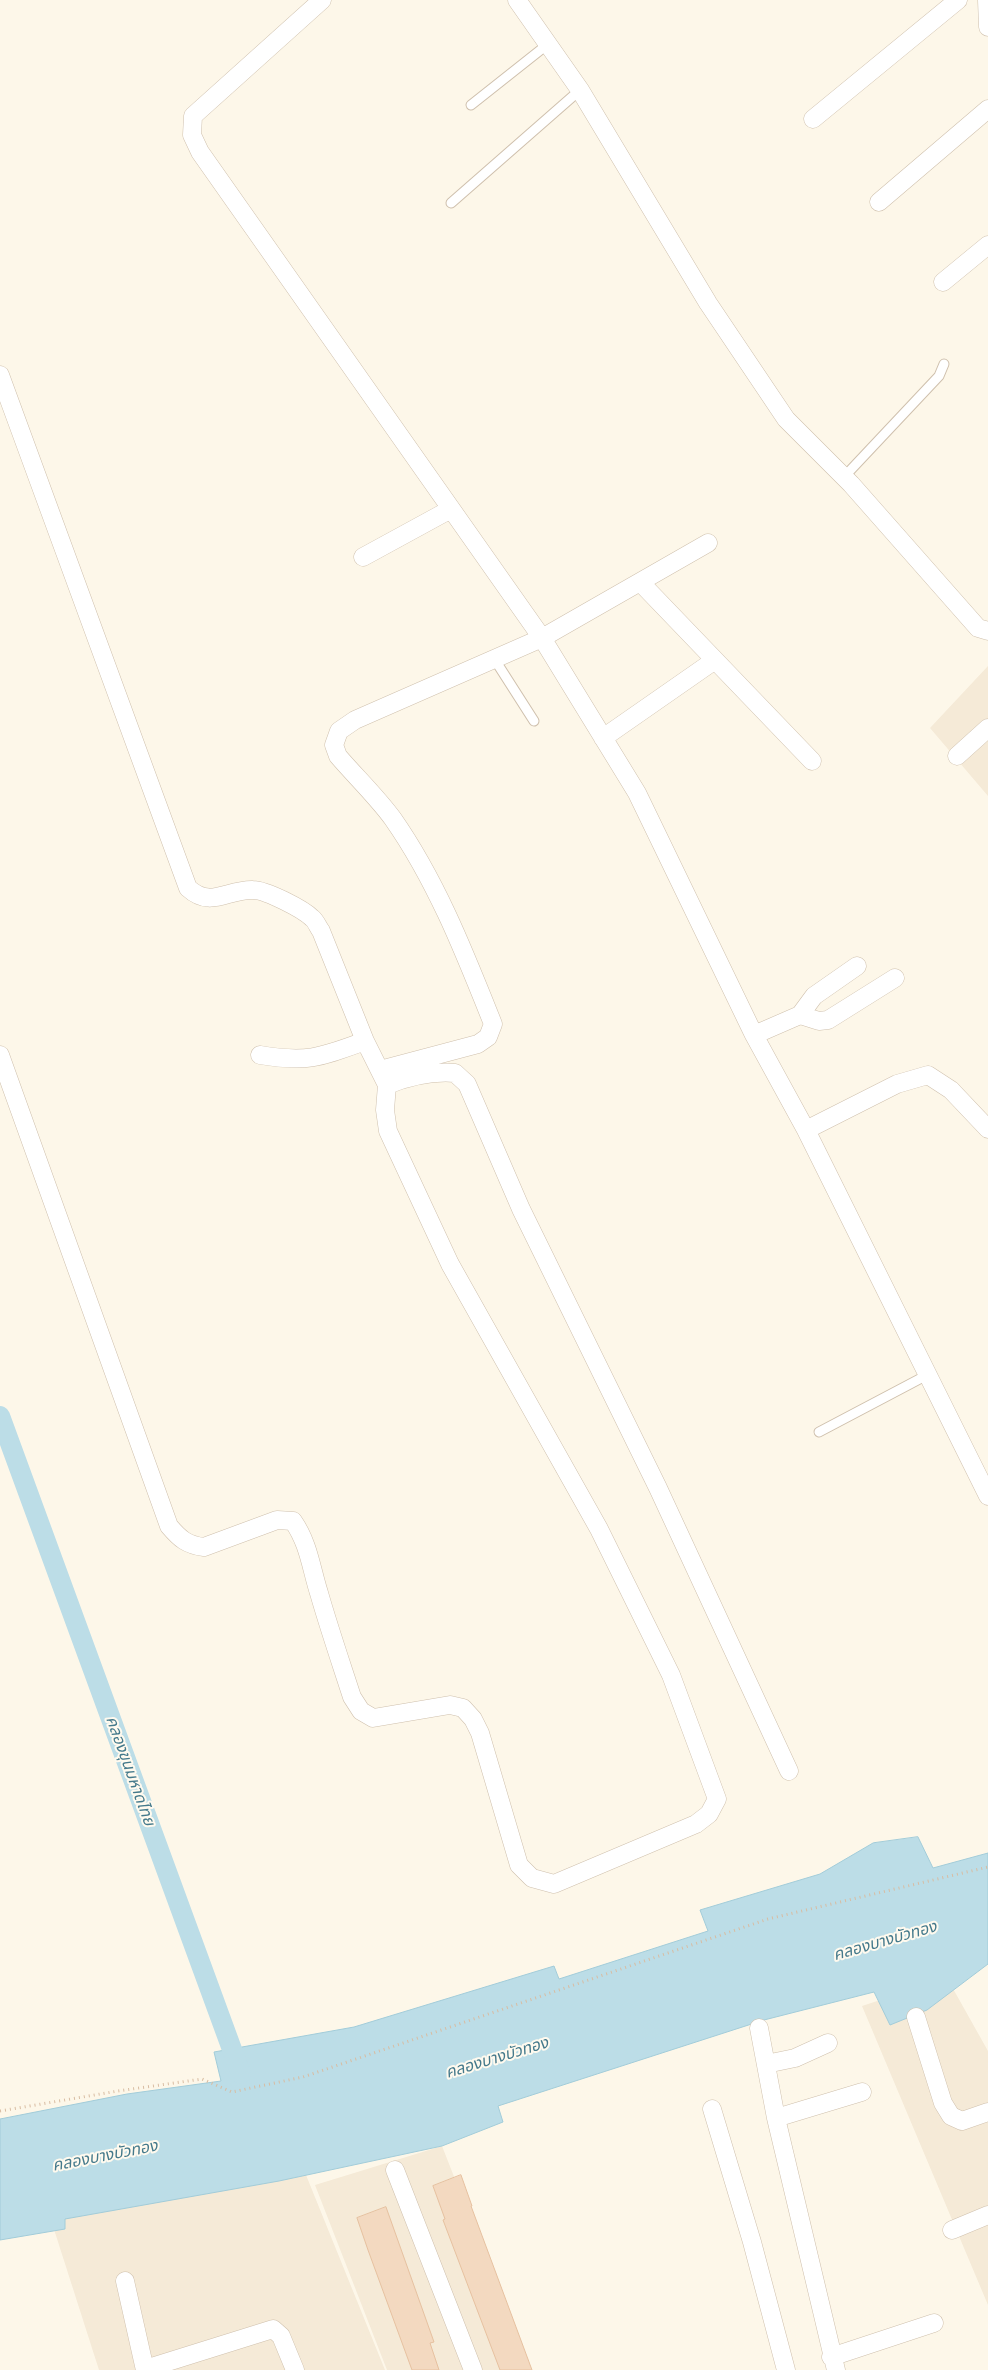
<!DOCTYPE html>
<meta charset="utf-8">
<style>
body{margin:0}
canvas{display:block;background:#fdf7e9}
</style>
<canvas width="988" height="2370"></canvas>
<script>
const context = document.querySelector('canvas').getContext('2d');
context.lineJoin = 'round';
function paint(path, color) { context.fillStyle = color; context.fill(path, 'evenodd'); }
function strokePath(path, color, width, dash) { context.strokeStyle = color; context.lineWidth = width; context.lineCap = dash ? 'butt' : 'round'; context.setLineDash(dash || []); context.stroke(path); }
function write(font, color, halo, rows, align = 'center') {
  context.font = font + ' Montserrat,"Noto Sans Thai",sans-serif'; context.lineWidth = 4; context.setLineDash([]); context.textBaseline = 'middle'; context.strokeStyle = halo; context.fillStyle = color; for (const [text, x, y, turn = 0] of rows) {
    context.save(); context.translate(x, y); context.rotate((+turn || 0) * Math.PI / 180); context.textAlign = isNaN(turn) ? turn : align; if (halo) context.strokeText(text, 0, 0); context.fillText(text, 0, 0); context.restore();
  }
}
paint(new Path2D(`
 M 988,666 L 988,796 L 930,728 Z
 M 947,1978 L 988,2051 L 988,2305 L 862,2006 Z
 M 442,2146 L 530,2370 L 387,2370 L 315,2185 Z
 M 306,2175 L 385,2370 L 99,2370 L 51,2220 Z`), '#f5ead7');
const water = new Path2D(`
 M 918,1837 L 933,1868 L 988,1853 L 988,1964 L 927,2010 L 890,2025 L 874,1992 L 764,2020 L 498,2106 L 503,2122 L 442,2146 L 279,2181 L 65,2219 L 65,2229 L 0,2240 L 0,2119 L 127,2094 L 221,2081 L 214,2052 L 354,2027 L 554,1966 L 559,1979 L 708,1931 L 700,1910 L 820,1874 L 873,1843 Z`);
paint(water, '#bcdde7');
strokePath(water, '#a2ccd9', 1);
strokePath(new Path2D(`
 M 0,1416 L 241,2074`), '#bcdde7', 20);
const building = new Path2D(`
 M 461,2175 L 472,2206 L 471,2206 L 532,2370 L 500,2370 L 443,2220 L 445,2219 L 433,2186 Z
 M 386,2207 L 434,2342 L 430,2343 L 439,2370 L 412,2370 L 368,2250 L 357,2218 Z`);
paint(building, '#f3d9c0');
strokePath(building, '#e6c1a0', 1);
const service = new Path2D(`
 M 471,105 L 548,44
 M 451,203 L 580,90
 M 844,477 L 939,376 L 944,364
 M 495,660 L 534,721
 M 819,1432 L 929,1374`);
const minor = new Path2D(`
 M 322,0 L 193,116 L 192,135 L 200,152 L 542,638 L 637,793 L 754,1035 L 806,1130 L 988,1496
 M 517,0 L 580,90 L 708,303 L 786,419 L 851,484 L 978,628 L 988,631
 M 987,0 L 988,27
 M 813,119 L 958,0
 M 879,202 L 988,109
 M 943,282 L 988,245
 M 0,375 L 188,888 C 211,909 227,889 253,890 C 266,890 303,909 312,918 C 316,921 318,927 321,931 L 365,1041 L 387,1085 C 410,1076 431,1071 455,1073 L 467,1084 L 521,1209 L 658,1488 L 789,1771
 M 363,557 L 451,509
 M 641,583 L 812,761
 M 603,738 L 715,660
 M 957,756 L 988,728
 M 800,1015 L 814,996 L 857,966
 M 754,1035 L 800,1015 L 819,1021 L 828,1020 L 895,978
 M 0,1055 L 169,1526 C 180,1539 187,1545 204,1547 L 277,1520 L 293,1521 C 309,1544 311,1568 319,1593 C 329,1628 341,1663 352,1697 L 361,1711 L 373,1718 L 450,1705 L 463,1708 L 473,1719 L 480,1733 L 519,1865 L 532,1878 L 554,1884 L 696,1824 L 709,1814 L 717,1799 L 671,1675 L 599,1529 L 450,1264 L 388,1131 L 385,1110 L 387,1085
 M 260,1055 C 308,1063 321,1057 365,1041
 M 380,1070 L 478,1044 L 488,1037 L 493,1024 C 465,954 437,882 393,819 C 377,797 356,777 338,756 L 334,745 L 339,731 L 355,720 L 542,638 L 708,543
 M 806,1130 L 897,1084 L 928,1075 L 951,1090 L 988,1129
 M 916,2017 L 943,2103 L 951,2116 L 962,2121 L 988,2112
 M 759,2028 L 776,2118 L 836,2370
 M 766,2064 L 795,2058 L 828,2043
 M 712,2109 L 752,2242 L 786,2370
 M 776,2118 L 862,2092
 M 395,2170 L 473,2370
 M 952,2230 L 988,2215
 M 125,2281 L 145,2370
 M 831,2357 L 934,2323
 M 145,2369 L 273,2329 L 281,2336 L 295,2370`);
strokePath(service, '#cfc0ad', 11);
strokePath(minor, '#cfc0ad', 19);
strokePath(new Path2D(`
 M 0,2111 L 118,2091 L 202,2079 L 232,2092 L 303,2077 L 768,1919 L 988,1867`), '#d8bca2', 3, [1, 4]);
strokePath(service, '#fff', 9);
strokePath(minor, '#fff', 18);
write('italic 16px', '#44798b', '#fffaef', [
 ["คลองขุนมหาดไทย",130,1771,70],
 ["คลองบางบัวทอง",885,1941,-16],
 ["คลองบางบัวทอง",497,2058,-17],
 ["คลองบางบัวทอง",105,2156,-11]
]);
</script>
